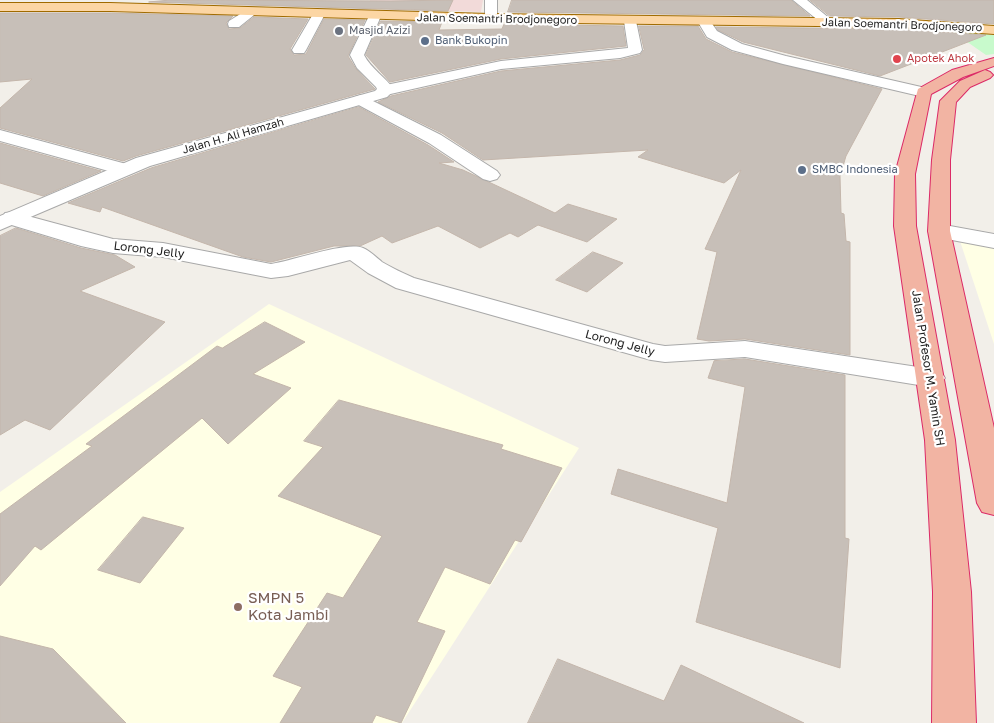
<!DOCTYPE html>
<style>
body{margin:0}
canvas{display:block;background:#f2efe9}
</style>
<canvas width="994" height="723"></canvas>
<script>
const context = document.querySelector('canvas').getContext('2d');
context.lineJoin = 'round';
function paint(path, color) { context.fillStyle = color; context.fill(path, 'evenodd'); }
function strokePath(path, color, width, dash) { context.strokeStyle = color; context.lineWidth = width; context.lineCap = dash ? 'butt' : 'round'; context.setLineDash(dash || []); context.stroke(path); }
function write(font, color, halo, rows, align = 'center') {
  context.font = font + ' "Golos Text",sans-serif'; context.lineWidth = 4.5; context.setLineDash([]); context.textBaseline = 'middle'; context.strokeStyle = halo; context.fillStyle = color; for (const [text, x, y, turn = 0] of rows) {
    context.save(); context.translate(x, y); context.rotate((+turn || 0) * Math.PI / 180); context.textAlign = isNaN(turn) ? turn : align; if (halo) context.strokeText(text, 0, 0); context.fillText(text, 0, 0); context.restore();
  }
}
paint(new Path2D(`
 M 370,0 L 483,0 L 481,12 L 366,8 Z`), '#f2dad9');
paint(new Path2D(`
 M 960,241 L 994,248 L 994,344 Z
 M 269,304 L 579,448 L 402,723 L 0,723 L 0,492 Z`), '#ffffe5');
paint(new Path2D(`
 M 950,30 L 994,35 L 994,54 L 986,55 Z`), '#c8facc');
const building = new Path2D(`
 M 171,0 L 391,1 L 453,0 L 448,11 L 149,2 Z
 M 512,0 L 791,0 L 810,16 L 508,12 Z
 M 810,0 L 994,0 L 994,24 L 899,17 L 830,16 Z
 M 0,13 L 110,13 L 233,16 L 226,23 L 229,29 L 240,28 L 254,17 L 308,19 L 290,49 L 294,55 L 306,54 L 324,19 L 365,20 L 348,56 L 356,69 L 375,89 L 136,156 L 123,161 L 0,128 L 0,108 L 32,79 L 0,82 Z
 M 381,21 L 442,22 L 439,30 L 502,29 L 504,24 L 623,26 L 626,46 L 501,59 L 390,82 L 366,55 Z
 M 639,26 L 698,26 L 706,39 L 732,52 L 882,89 L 846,156 L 840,176 L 841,213 L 844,214 L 846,241 L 850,242 L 850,355 L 745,339 L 709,341 L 697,339 L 717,252 L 705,249 L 741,170 L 724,183 L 638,157 L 648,150 L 483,160 L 442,133 L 378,102 L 391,96 L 501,71 L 620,60 L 640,55 L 644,50 Z
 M 716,27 L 899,29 L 986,35 L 880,76 L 743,42 L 718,30 Z
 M 359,107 L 428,145 L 454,162 L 439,163 L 463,170 L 555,213 L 568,204 L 617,219 L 587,242 L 538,225 L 518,237 L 510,233 L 480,248 L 438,226 L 392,243 L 382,236 L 360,246 L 334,246 L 271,262 L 243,257 L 102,207 L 100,212 L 68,203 L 151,168 Z
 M 0,143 L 101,171 L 43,196 L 0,183 Z
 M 16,228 L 81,248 L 115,255 L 135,267 L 80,291 L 165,322 L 50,430 L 25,420 L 0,435 L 0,236 Z
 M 593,252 L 623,263 L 587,292 L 556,280 Z
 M 265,322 L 305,342 L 253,374 L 291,388 L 228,444 L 202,418 L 41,550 L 35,546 L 0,586 L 0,514 L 92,446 L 86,444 L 217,346 L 222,348 Z
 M 745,359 L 845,375 L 845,538 L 849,539 L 840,668 L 696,622 L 718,528 L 611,494 L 618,469 L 727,503 L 745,387 L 708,378 L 714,361 Z
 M 339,400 L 503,445 L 501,449 L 562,468 L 521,542 L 515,540 L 490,584 L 445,567 L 417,622 L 445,631 L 401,723 L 376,715 L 372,723 L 280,723 L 302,687 L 273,676 L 327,593 L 343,598 L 382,536 L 278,496 L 323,447 L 304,441 Z
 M 143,517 L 184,528 L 140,583 L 98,570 Z
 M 0,636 L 53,649 L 126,723 L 0,723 Z
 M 558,659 L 664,701 L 681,665 L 804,723 L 528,723 Z`);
paint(building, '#c7bfb8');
strokePath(building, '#c4b6ab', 1);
const minor = new Path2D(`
 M 793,0 L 807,0 L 829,18 L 823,22 L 819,21 Z
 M 250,8 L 256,12 L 254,15 L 239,27 L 229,27 L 228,24 L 229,21 Z
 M 319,10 L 325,14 L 306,50 L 304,53 L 294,53 L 292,50 L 313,14 Z
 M 630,17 L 636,21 L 642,50 L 640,53 L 620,58 L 501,69 L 386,95 L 380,93 L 378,90 L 380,87 L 386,85 L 501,61 L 628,48 L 624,21 Z
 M 704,18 L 709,19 L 717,31 L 742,44 L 786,56 L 930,89 L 932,92 L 930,95 L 924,97 L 783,64 L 732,50 L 707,37 L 698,22 Z
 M 361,95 L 441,135 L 497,171 L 500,175 L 497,179 L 490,181 L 483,179 L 429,143 L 355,103 L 353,100 L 355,97 Z
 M 0,130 L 130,165 L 133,169 L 130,173 L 123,175 L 0,141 Z
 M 13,212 L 113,239 L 163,243 L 271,264 C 292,261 347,241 363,248 C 370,251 376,257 382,262 C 392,268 403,273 414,278 L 653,344 L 665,346 L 745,341 L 931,369 L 941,372 L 945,378 L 941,384 L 931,387 L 745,357 L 665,362 L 651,360 L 396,288 L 368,273 L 350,260 L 288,276 L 271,278 L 163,257 L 113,253 L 81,246 L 5,223 L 2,218 L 5,213 Z
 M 939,224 L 994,234 L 994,248 L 931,236 L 928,231 L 931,226 Z`);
const tertiary = new Path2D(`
 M 485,0 L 497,0 L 497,15 L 495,18 L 487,18 L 485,15 Z
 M 375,12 L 381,16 L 364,55 C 371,69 386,77 394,90 L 387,97 L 150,166 L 0,230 L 0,216 L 136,158 L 375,91 L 377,89 L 376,87 L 357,68 L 350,55 L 369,16 Z`);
const primary = new Path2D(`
 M 0,3 L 110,3 L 490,14 L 899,19 L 994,26 L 994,34 L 899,27 L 490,22 L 110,11 L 0,11 Z`);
const trunk = new Path2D(`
 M 994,58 L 994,66 L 963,77 L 931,94 L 915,174 L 916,226 L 955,440 L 971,592 L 976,723 L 932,723 L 933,592 L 925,440 L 894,226 L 895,174 L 918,89 L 952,70 Z
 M 985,70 L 990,72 L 993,75 L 990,78 L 970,87 L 956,102 L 950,160 L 950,231 L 994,428 L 994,515 L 982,512 L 977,503 L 928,231 L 932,160 L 940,101 L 960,81 Z`);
strokePath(minor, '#a9a9a9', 2);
strokePath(tertiary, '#a9a9a9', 2);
strokePath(primary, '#a06b00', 2);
strokePath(trunk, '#dc2a67', 2);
paint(minor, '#fff');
paint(tertiary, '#fff');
paint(primary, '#fcd6a4');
paint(trunk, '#f2b4a3');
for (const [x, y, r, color] of [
 [339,31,5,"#6b7280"],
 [425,41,5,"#5c6f8a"],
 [897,59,5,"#e0444e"],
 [802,170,5,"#5c6f8a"],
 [238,607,5,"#8d6e63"]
]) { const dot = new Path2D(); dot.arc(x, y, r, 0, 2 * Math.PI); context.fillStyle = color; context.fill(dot); strokePath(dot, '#fff', 2); }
write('11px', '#222', '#fff', [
 ["Jalan Soemantri Brodjonegoro",497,19,1],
 ["Jalan Soemantri Brodjonegoro",902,25,2],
 ["Jalan H. Ali Hamzah",233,136,-16]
]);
write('11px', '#5b616d', '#fff', [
 ["Masjid Azizi",349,31]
], 'left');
write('11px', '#4e5e75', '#fff', [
 ["Bank Bukopin",435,41],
 ["SMBC Indonesia",812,170]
], 'left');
write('11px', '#be3a42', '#fff', [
 ["Apotek Ahok",907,59]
], 'left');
write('12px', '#222', '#fff', [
 ["Lorong Jelly",149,250,7],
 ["Lorong Jelly",620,343,15],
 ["Jalan Profesor M. Yamin SH",928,368,81]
]);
write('15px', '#785e54', '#fff', [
 ["SMPN 5",248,598],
 ["Kota Jambi",248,615]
], 'left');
</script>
